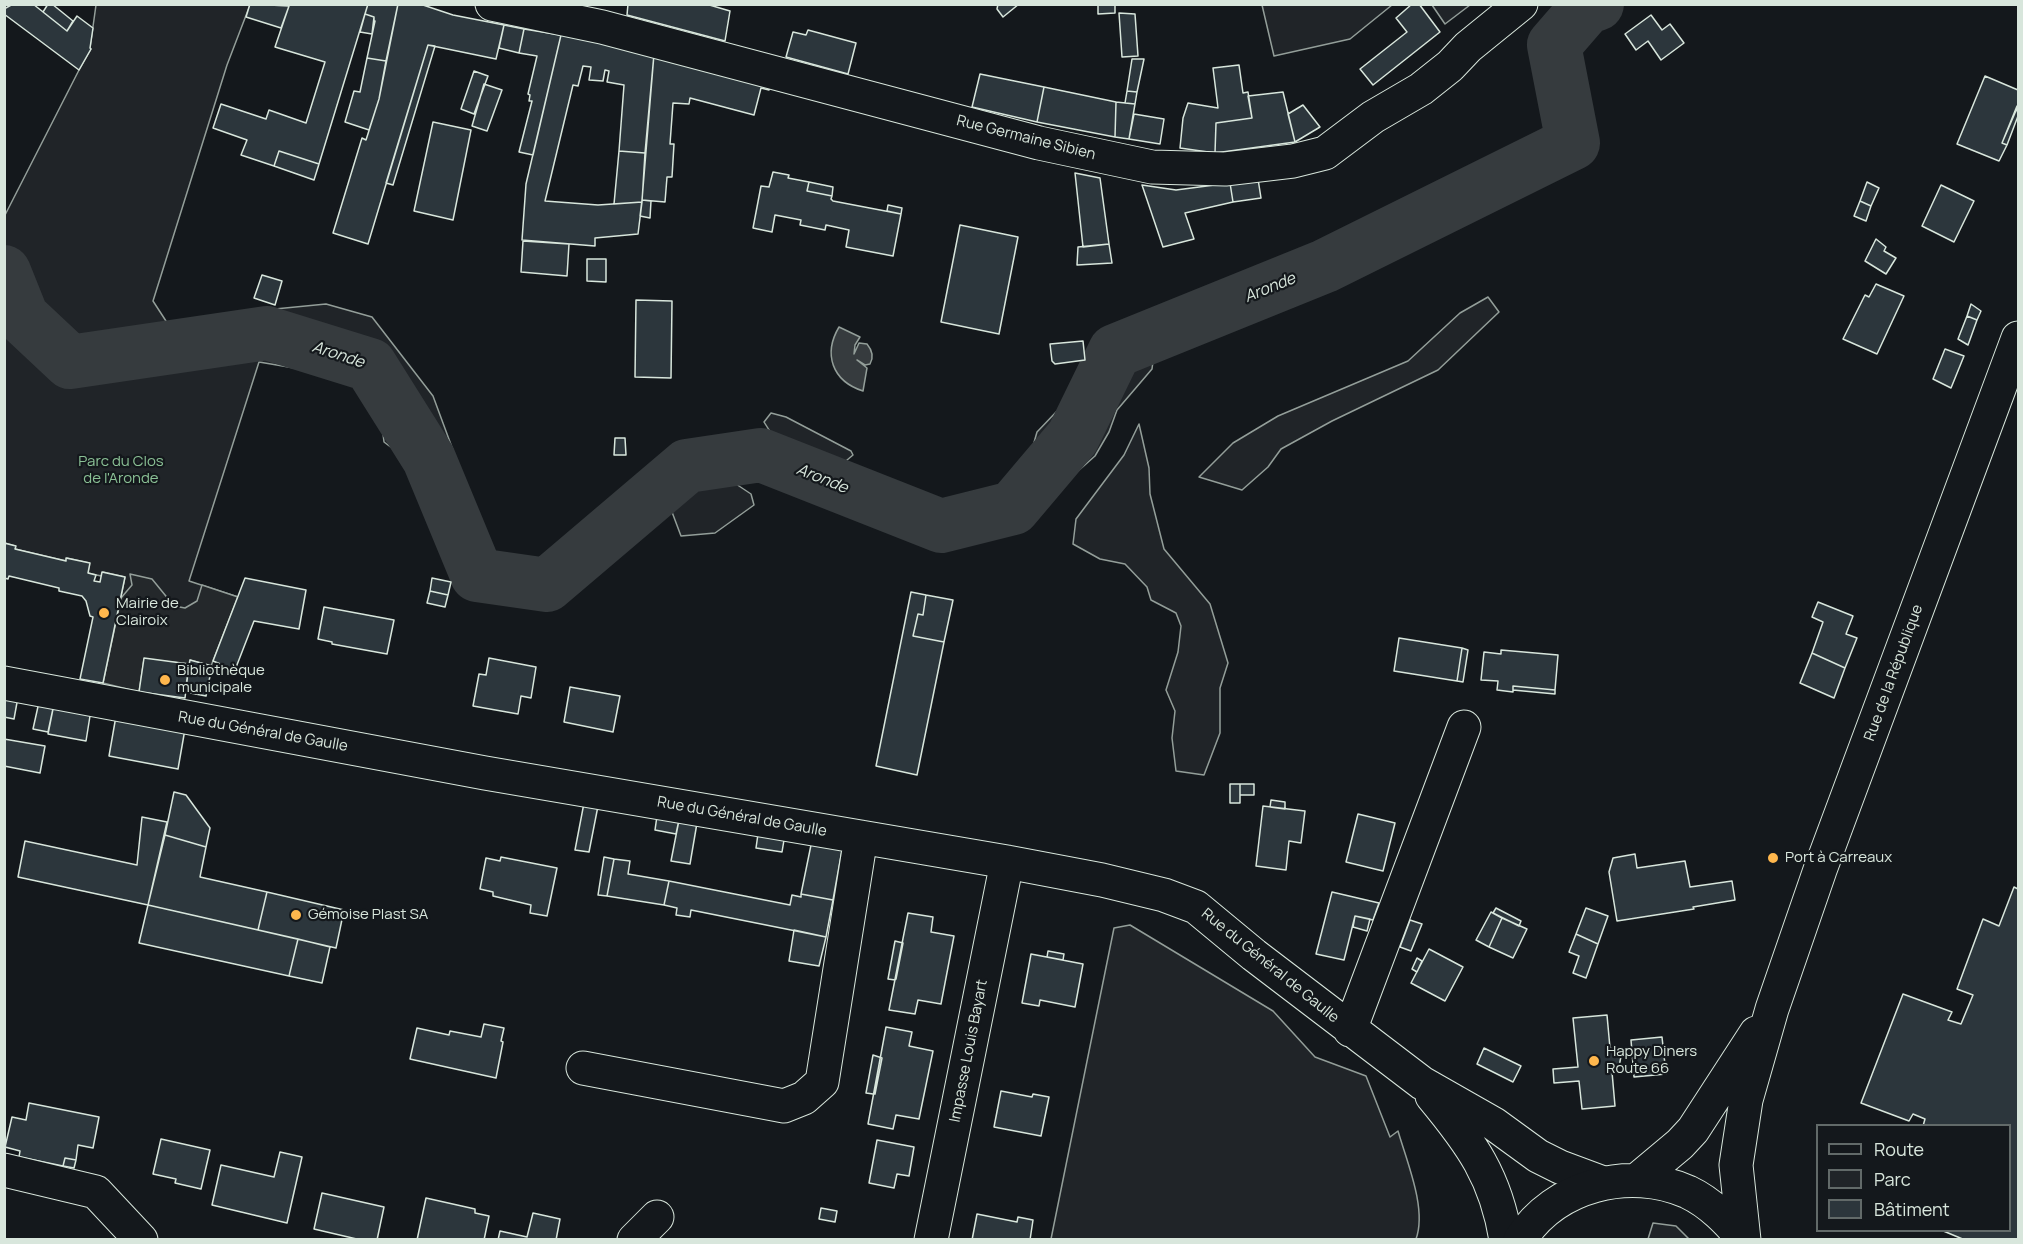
<!DOCTYPE html>
<meta charset="utf-8">
<style>
body{margin:0}
#map{position:relative;width:2023px;height:1244px;overflow:hidden;background:#14181c;font-family:Manrope,sans-serif}
canvas{display:block}
.frame{position:absolute;inset:0;border:6px solid #d8e6dc;pointer-events:none}
.legend{position:absolute;left:1816px;top:1124px;width:195px;height:108px;box-sizing:border-box;background:#14181c;border:2px solid #626a69;margin:0;padding:8px 10px;list-style:none;font-size:18px;color:#d8e6dc}
.legend li{display:flex;align-items:center;gap:12px;height:30px}
.legend b{width:30px;border:2px solid #626a69}
</style>
<div id="map">
<canvas width="2023" height="1244"></canvas>
<div class="frame"></div>
<ul class="legend">
<li><b style="height:8px;background:#14181c"></b>Route</li>
<li><b style="height:16px;background:#202428"></b>Parc</li>
<li><b style="height:16px;background:#2c363c"></b>Bâtiment</li>
</ul>
</div>
<script>
const context = document.querySelector('canvas').getContext('2d');
context.lineJoin = 'round';
function paint(path, color) { context.fillStyle = color; context.fill(path, 'evenodd'); }
function strokePath(path, color, width, dash) { context.strokeStyle = color; context.lineWidth = width; context.lineCap = dash ? 'butt' : 'round'; context.setLineDash(dash || []); context.stroke(path); }
function write(font, color, halo, rows, align = 'center') {
  context.font = font + ' Manrope,sans-serif'; context.lineWidth = 4.5; context.setLineDash([]); context.textBaseline = 'middle'; context.strokeStyle = halo; context.fillStyle = color; for (const [text, x, y, turn = 0] of rows) {
    context.save(); context.translate(x, y); context.rotate((+turn || 0) * Math.PI / 180); context.textAlign = isNaN(turn) ? turn : align; if (halo) context.strokeText(text, 0, 0); context.fillText(text, 0, 0); context.restore();
  }
}
const green = new Path2D(`
 M 96,5 L 250,5 L 227,65 L 153,301 L 166,321 L 173,327 L 224,314 L 326,304 L 372,317 L 433,396 L 467,488 L 475,519 L 447,529 L 436,525 L 420,496 L 413,464 L 384,442 L 380,409 L 344,373 L 330,374 L 259,362 L 189,581 L 238,597 L 190,661 L 189,664 L 144,658 L 103,683 L 125,577 L 103,572 L 101,576 L 88,573 L 89,563 L 67,558 L 66,561 L 15,549 L 15,546 L 5,543 L 4,217 L 79,70 L 91,49 L 90,48 Z
 M 1262,5 L 1262,4 L 1392,5 L 1350,39 L 1274,56 Z
 M 1432,5 L 1470,5 L 1445,24 Z
 M 1488,297 L 1499,312 L 1438,370 L 1332,421 L 1281,449 L 1268,467 L 1242,490 L 1199,477 L 1233,443 L 1278,416 L 1408,361 L 1460,313 Z
 M 1137,325 L 1139,331 L 1128,346 L 1096,375 L 1065,429 L 1063,439 L 1048,456 L 1019,485 L 994,495 L 1029,460 L 1037,432 L 1079,388 L 1085,379 L 1093,355 L 1111,336 L 1125,326 Z
 M 1142,359 L 1153,361 L 1152,369 L 1117,410 L 1109,432 L 1095,456 L 1069,479 L 1064,476 L 1066,466 L 1082,446 L 1104,398 L 1126,367 Z
 M 771,413 L 786,417 L 851,451 L 853,455 L 840,466 C 813,456 778,449 764,422 Z
 M 1139,424 L 1149,468 L 1150,494 L 1164,549 L 1210,604 L 1228,663 L 1220,688 L 1220,733 L 1204,775 L 1176,771 L 1172,738 L 1175,711 L 1166,690 L 1178,652 L 1181,626 L 1176,613 L 1151,600 L 1147,587 L 1125,564 L 1100,559 L 1073,544 L 1076,519 L 1124,455 Z
 M 803,463 L 831,471 L 866,489 L 871,508 C 839,507 816,496 791,478 Z
 M 661,469 L 736,484 L 751,494 L 754,505 L 715,533 L 681,536 L 672,512 L 664,507 L 638,526 L 597,574 L 574,588 L 552,582 L 548,570 L 551,553 L 572,538 L 595,514 Z
 M 1130,925 L 1273,1011 L 1315,1057 L 1366,1076 L 1390,1137 L 1398,1131 C 1407,1162 1427,1209 1416,1239 L 1051,1239 L 1114,928 Z
 M 1653,1223 L 1676,1226 L 1689,1239 L 1648,1239 Z`);
paint(green, '#202428');
strokePath(green, '#939e99', 1.5);
const parking = new Path2D(`
 M 130,574 L 152,579 L 174,606 L 185,608 L 197,601 L 202,585 L 238,597 L 211,666 L 190,660 L 189,664 L 144,659 L 139,692 L 103,683 L 121,598 L 132,585 Z`);
paint(parking, '#24282b');
strokePath(parking, '#939e99', 1.5);
const water = new Path2D(`
 M 839,327 L 860,337 L 855,345 L 854,354 L 859,343 L 867,344 C 872,350 874,357 870,364 L 865,365 L 857,360 L 867,368 L 863,391 C 832,381 823,354 839,327 Z`);
paint(water, '#363b3e');
strokePath(water, '#939e99', 1.5);
strokePath(new Path2D(`
 M 4,272 L 22,317 L 70,362 L 267,333 L 370,365 L 429,459 L 477,575 L 547,585 L 687,466 L 761,455 L 941,526 L 1013,508 L 1073,437 L 1115,351 L 1325,266 L 1573,143 L 1554,45 L 1586,8 L 1597,4`), '#363b3e', 54);
const building = new Path2D(`
 M 13,4 L 33,4 L 67,31 L 77,16 L 93,28 L 90,48 L 91,49 L 79,70 L 4,14 L 4,9 Z
 M 48,4 L 52,4 L 73,21 L 67,31 L 43,12 Z
 M 250,4 L 289,6 L 281,28 L 246,17 Z
 M 284,4 L 368,4 L 319,164 L 279,151 L 274,166 L 241,155 L 247,140 L 213,128 L 221,104 L 266,119 L 269,110 L 306,123 L 325,62 L 275,47 L 289,6 Z
 M 368,4 L 398,4 L 386,61 L 367,58 L 375,21 L 374,21 L 374,17 L 365,14 Z
 M 398,4 L 420,4 L 453,15 L 504,25 L 496,59 L 428,45 L 368,244 L 333,233 L 362,138 L 366,140 L 379,99 Z
 M 628,4 L 706,4 L 730,11 L 725,41 L 627,15 Z
 M 998,4 L 1019,4 L 1003,17 L 997,9 Z
 M 1098,4 L 1115,4 L 1115,13 L 1098,14 Z
 M 1412,4 L 1419,4 L 1440,32 L 1373,85 L 1360,69 L 1407,32 L 1396,18 Z
 M 1119,13 L 1135,14 L 1138,56 L 1122,57 Z
 M 365,14 L 374,17 L 372,34 L 360,32 Z
 M 1651,15 L 1662,30 L 1670,24 L 1684,43 L 1661,60 L 1648,41 L 1636,50 L 1625,34 Z
 M 504,25 L 524,29 L 519,53 L 499,48 Z
 M 524,29 L 561,35 L 533,155 L 519,152 L 532,101 L 529,101 L 530,95 L 528,94 L 537,56 L 519,53 Z
 M 808,30 L 856,43 L 848,74 L 786,57 L 793,32 L 806,35 Z
 M 561,35 L 654,54 L 645,153 L 619,151 L 624,85 L 607,82 L 609,71 L 605,70 L 603,81 L 589,80 L 591,67 L 583,66 L 578,86 L 573,85 L 545,201 L 598,205 L 642,202 L 638,234 L 595,238 L 595,246 L 522,240 L 526,184 Z
 M 428,45 L 435,46 L 393,185 L 386,183 Z
 M 654,54 L 771,85 L 769,90 L 761,88 L 754,115 L 690,98 L 689,104 L 673,103 L 670,144 L 674,144 L 672,177 L 667,177 L 665,202 L 642,200 Z
 M 367,58 L 386,61 L 379,99 L 369,130 L 345,122 L 354,91 L 360,92 Z
 M 1132,59 L 1144,59 L 1137,92 L 1127,91 Z
 M 1239,65 L 1243,93 L 1248,92 L 1252,118 L 1216,123 L 1215,153 L 1180,148 L 1183,118 L 1188,103 L 1218,108 L 1213,68 Z
 M 474,71 L 488,76 L 474,114 L 461,109 Z
 M 980,74 L 1044,87 L 1037,122 L 972,107 Z
 M 1985,76 L 2018,90 L 2018,106 L 2002,143 L 2007,145 L 1999,161 L 1957,144 Z
 M 484,84 L 502,90 L 487,131 L 472,126 Z
 M 1044,87 L 1116,102 L 1115,137 L 1037,122 Z
 M 1127,91 L 1137,92 L 1135,104 L 1125,103 Z
 M 1283,92 L 1295,142 L 1215,153 L 1216,123 L 1252,118 L 1248,96 Z
 M 1116,102 L 1135,104 L 1129,139 L 1115,137 Z
 M 1303,105 L 1320,127 L 1295,142 L 1288,114 Z
 M 2017,106 L 2018,116 L 2007,145 L 2002,143 Z
 M 1134,114 L 1164,119 L 1160,144 L 1129,139 Z
 M 433,122 L 471,130 L 453,220 L 414,211 Z
 M 279,151 L 319,164 L 314,180 L 274,166 Z
 M 619,151 L 645,153 L 642,202 L 614,204 Z
 M 773,172 L 789,175 L 788,178 L 809,182 L 807,191 L 832,196 L 831,199 L 833,201 L 901,214 L 893,256 L 846,247 L 849,230 L 826,225 L 825,230 L 800,225 L 801,220 L 775,215 L 772,232 L 753,228 L 761,186 L 769,187 Z
 M 1075,173 L 1100,178 L 1109,244 L 1083,247 Z
 M 1258,179 L 1261,198 L 1233,202 L 1230,183 Z
 M 809,182 L 833,187 L 832,196 L 807,191 Z
 M 1867,182 L 1879,188 L 1871,206 L 1860,201 Z
 M 1230,183 L 1233,202 L 1185,213 L 1194,239 L 1163,247 L 1142,185 L 1176,190 Z
 M 1941,185 L 1974,201 L 1954,242 L 1922,226 Z
 M 642,200 L 651,201 L 650,218 L 640,216 Z
 M 1860,201 L 1871,206 L 1866,221 L 1854,216 Z
 M 888,205 L 902,208 L 901,214 L 887,211 Z
 M 960,225 L 1018,237 L 999,334 L 941,322 Z
 M 1876,239 L 1886,247 L 1884,251 L 1896,258 L 1886,274 L 1865,261 Z
 M 523,241 L 569,244 L 567,276 L 521,272 Z
 M 1109,244 L 1112,263 L 1077,265 L 1078,247 Z
 M 587,259 L 606,259 L 606,282 L 587,281 Z
 M 262,275 L 282,281 L 275,305 L 254,298 Z
 M 1876,284 L 1904,296 L 1877,354 L 1843,339 L 1865,295 L 1869,297 Z
 M 636,300 L 672,301 L 671,378 L 635,377 Z
 M 1971,304 L 1981,311 L 1977,320 L 1967,316 Z
 M 1967,316 L 1977,320 L 1968,345 L 1958,339 Z
 M 1083,341 L 1085,360 L 1055,364 L 1052,361 L 1050,344 Z
 M 1945,349 L 1964,356 L 1951,388 L 1933,379 Z
 M 615,438 L 625,438 L 626,455 L 614,455 Z
 M 4,543 L 16,546 L 15,549 L 66,561 L 66,558 L 90,563 L 88,573 L 96,575 L 94,581 L 100,582 L 102,572 L 125,577 L 103,683 L 80,679 L 93,617 L 90,616 L 86,601 L 82,596 L 59,591 L 59,588 L 9,576 L 8,579 L 4,578 Z
 M 245,578 L 306,590 L 299,629 L 254,621 L 235,670 L 213,661 Z
 M 432,578 L 451,582 L 448,595 L 430,591 Z
 M 430,591 L 448,595 L 445,607 L 427,603 Z
 M 911,592 L 926,595 L 923,615 L 918,614 L 913,636 L 944,642 L 917,775 L 876,766 Z
 M 926,595 L 953,600 L 944,642 L 913,636 L 918,614 L 923,615 Z
 M 1818,602 L 1853,616 L 1846,634 L 1857,638 L 1845,668 L 1812,653 L 1823,622 L 1812,617 Z
 M 324,607 L 394,620 L 387,654 L 332,644 L 332,642 L 318,639 Z
 M 1399,638 L 1462,648 L 1457,681 L 1394,671 Z
 M 1462,648 L 1468,650 L 1463,682 L 1457,681 Z
 M 1501,650 L 1558,655 L 1555,690 L 1513,686 L 1513,692 L 1497,690 L 1498,681 L 1481,680 L 1484,652 L 1501,654 Z
 M 1812,653 L 1845,668 L 1834,698 L 1800,683 Z
 M 144,658 L 189,664 L 185,698 L 139,692 Z
 M 489,658 L 536,667 L 531,698 L 521,696 L 518,714 L 473,706 L 479,674 L 486,675 Z
 M 190,660 L 212,666 L 206,696 L 185,692 Z
 M 1513,686 L 1555,690 L 1555,694 L 1513,690 Z
 M 570,687 L 620,696 L 613,732 L 564,722 Z
 M 4,694 L 18,697 L 14,719 L 4,717 Z
 M 39,702 L 54,704 L 48,732 L 33,729 Z
 M 54,704 L 89,711 L 90,716 L 86,741 L 48,734 Z
 M 116,716 L 185,729 L 178,769 L 109,756 Z
 M 4,739 L 45,746 L 40,773 L 4,766 Z
 M 1230,784 L 1240,784 L 1240,803 L 1230,803 Z
 M 1240,784 L 1254,784 L 1254,795 L 1240,795 Z
 M 174,792 L 186,795 L 210,828 L 206,847 L 165,835 Z
 M 1271,800 L 1285,802 L 1285,809 L 1270,807 Z
 M 584,803 L 598,806 L 589,852 L 575,850 Z
 M 1263,806 L 1305,811 L 1301,843 L 1289,841 L 1286,870 L 1256,866 Z
 M 1358,814 L 1395,823 L 1383,871 L 1346,862 Z
 M 657,816 L 679,820 L 676,834 L 655,830 Z
 M 142,817 L 167,822 L 148,905 L 18,877 L 25,841 L 137,865 Z
 M 679,820 L 697,823 L 690,864 L 671,861 Z
 M 758,834 L 784,840 L 782,852 L 756,848 Z
 M 165,835 L 206,847 L 200,877 L 267,892 L 258,930 L 148,905 Z
 M 811,845 L 842,850 L 833,900 L 801,894 Z
 M 1635,854 L 1637,868 L 1685,861 L 1690,887 L 1732,881 L 1735,900 L 1693,907 L 1694,909 L 1617,921 L 1609,872 L 1613,858 Z
 M 501,857 L 557,868 L 547,916 L 530,913 L 531,905 L 493,896 L 493,892 L 480,889 L 486,858 L 500,861 Z
 M 604,857 L 614,859 L 607,896 L 598,895 Z
 M 614,859 L 630,861 L 628,874 L 669,881 L 664,905 L 607,896 Z
 M 669,881 L 790,905 L 792,895 L 801,897 L 801,894 L 833,900 L 826,937 L 691,910 L 690,917 L 676,915 L 677,908 L 664,905 Z
 M 2014,887 L 2018,889 L 2018,1240 L 1965,1240 L 1941,1230 L 2010,1230 L 2010,1126 L 1923,1126 L 1925,1119 L 1913,1114 L 1909,1121 L 1861,1103 L 1903,994 L 1952,1012 L 1948,1020 L 1961,1024 L 1973,995 L 1957,989 L 1983,919 L 1999,926 Z
 M 267,892 L 344,910 L 336,948 L 258,930 Z
 M 1332,892 L 1379,903 L 1373,920 L 1355,916 L 1344,960 L 1316,954 Z
 M 148,905 L 298,939 L 289,976 L 139,943 Z
 M 1496,908 L 1521,921 L 1519,926 L 1493,913 Z
 M 1586,908 L 1608,916 L 1598,944 L 1576,934 Z
 M 1491,912 L 1502,918 L 1489,947 L 1476,940 Z
 M 908,913 L 933,917 L 931,932 L 954,936 L 941,1004 L 918,1000 L 915,1014 L 889,1010 Z
 M 1355,916 L 1370,919 L 1367,931 L 1353,927 Z
 M 1502,918 L 1527,929 L 1513,958 L 1489,947 Z
 M 1410,920 L 1422,924 L 1411,951 L 1400,947 Z
 M 794,930 L 826,937 L 819,966 L 789,961 Z
 M 1576,934 L 1598,944 L 1586,978 L 1573,973 L 1579,956 L 1569,952 Z
 M 298,939 L 330,947 L 322,983 L 289,976 Z
 M 895,941 L 903,943 L 896,979 L 895,980 L 888,979 Z
 M 1429,949 L 1463,967 L 1445,1001 L 1411,983 Z
 M 1048,951 L 1064,954 L 1063,960 L 1047,957 Z
 M 1031,954 L 1083,964 L 1075,1007 L 1040,1000 L 1039,1006 L 1022,1003 Z
 M 1417,958 L 1422,961 L 1417,972 L 1412,969 Z
 M 1607,1015 L 1610,1048 L 1617,1051 L 1621,1056 L 1619,1067 L 1612,1072 L 1615,1106 L 1582,1109 L 1579,1081 L 1554,1083 L 1553,1069 L 1578,1067 L 1573,1018 Z
 M 484,1024 L 504,1028 L 501,1041 L 503,1042 L 496,1078 L 410,1059 L 417,1028 L 449,1035 L 450,1031 L 481,1037 Z
 M 886,1027 L 912,1032 L 909,1046 L 933,1051 L 919,1119 L 896,1115 L 893,1129 L 868,1124 Z
 M 1662,1037 L 1666,1074 L 1634,1077 L 1631,1040 Z
 M 1484,1048 L 1521,1066 L 1513,1082 L 1477,1064 Z
 M 873,1055 L 882,1058 L 875,1094 L 873,1094 L 866,1093 Z
 M 1001,1091 L 1032,1097 L 1033,1094 L 1049,1097 L 1041,1136 L 994,1127 Z
 M 29,1103 L 99,1117 L 93,1148 L 78,1145 L 76,1160 L 65,1158 L 63,1166 L 19,1157 L 20,1151 L 5,1147 L 12,1117 L 26,1120 Z
 M 161,1139 L 210,1150 L 201,1189 L 175,1183 L 176,1179 L 153,1174 Z
 M 877,1140 L 914,1147 L 909,1176 L 897,1174 L 894,1188 L 869,1183 Z
 M 280,1152 L 302,1157 L 287,1223 L 212,1205 L 221,1165 L 274,1177 Z
 M 65,1158 L 76,1160 L 74,1168 L 63,1166 Z
 M 322,1193 L 384,1207 L 377,1240 L 361,1240 L 314,1229 Z
 M 426,1198 L 475,1209 L 475,1213 L 489,1216 L 484,1240 L 417,1240 Z
 M 821,1208 L 837,1211 L 835,1222 L 819,1219 Z
 M 533,1213 L 560,1219 L 556,1240 L 498,1240 L 500,1231 L 527,1237 Z
 M 977,1214 L 1017,1222 L 1018,1217 L 1033,1220 L 1030,1240 L 972,1240 Z`);
paint(building, '#2c363c');
strokePath(building, '#d8e6dc', 1.5);
const minor = new Path2D(`
 M 492,4 L 602,27 L 1039,143 L 1152,167 L 1225,169 L 1293,161 L 1325,153 L 1373,117 L 1421,89 L 1450,66 L 1468,47 L 1521,4
 M 4,683 L 485,773 L 1007,862 L 1102,880 L 1164,895 L 1196,907 L 1254,955 L 1422,1083 L 1494,1124 L 1538,1156 L 1560,1167 L 1603,1183
 M 1350,1030 L 1464,727
 M 583,1068 L 784,1106 L 804,1098 L 822,1082 L 861,837
 M 1432,1096 C 1471,1143 1496,1177 1506,1240
 M 4,1170 L 96,1192 L 141,1240
 M 634,1240 L 657,1217
 M 931,1240 L 1007,862`);
const major = new Path2D(`
 M 1637,1180 L 1680,1144 L 1693,1130 L 1756,1033
 M 1520,1240 C 1555,1185 1629,1166 1688,1192 C 1711,1203 1728,1221 1744,1240
 M 1744,1240 L 1736,1165 L 1746,1100 L 1772,1009 L 1820,870 L 2018,338`);
strokePath(minor, '#d8e6dc', 35);
strokePath(major, '#d8e6dc', 35);
strokePath(minor, '#14181c', 33);
strokePath(major, '#14181c', 33);
for (const [x, y, r, color] of [
 [104,613,6,"#ffb74d"],
 [165,680,6,"#ffb74d"],
 [1773,858,6,"#ffb74d"],
 [296,915,6,"#ffb74d"],
 [1594,1061,6,"#ffb74d"]
]) { const dot = new Path2D(); dot.arc(x, y, r, 0, 2 * Math.PI); context.fillStyle = color; context.fill(dot); strokePath(dot, '#14181c', 2); }
write('15px', '#d8e6dc', '#14181c', [
 ["Rue Germaine Sibien",1026,138,14],
 ["Rue de la République",1894,673,-70],
 ["Rue du Général de Gaulle",263,732,10],
 ["Rue du Général de Gaulle",742,817,10],
 ["Rue du Général de Gaulle",1270,966,39],
 ["Impasse Louis Bayart",969,1051,-79]
]);
write('15px', '#8ac095', '#14181c', [
 ["Parc du Clos",121,462],
 ["de l'Aronde",121,479]
]);
write('15px', '#d8e6dc', '#14181c', [
 ["Mairie de",116,604],
 ["Clairoix",116,621],
 ["Bibliothèque",177,671],
 ["municipale",177,688],
 ["Port à Carreaux",1785,858],
 ["Gémoise Plast SA",308,915],
 ["Happy Diners",1606,1052],
 ["Route 66",1606,1069]
], 'left');
write('italic 16px', '#d8e6dc', '#14181c', [
 ["Aronde",1270,288,-22],
 ["Aronde",338,355,18],
 ["Aronde",822,479,22]
]);
</script>
